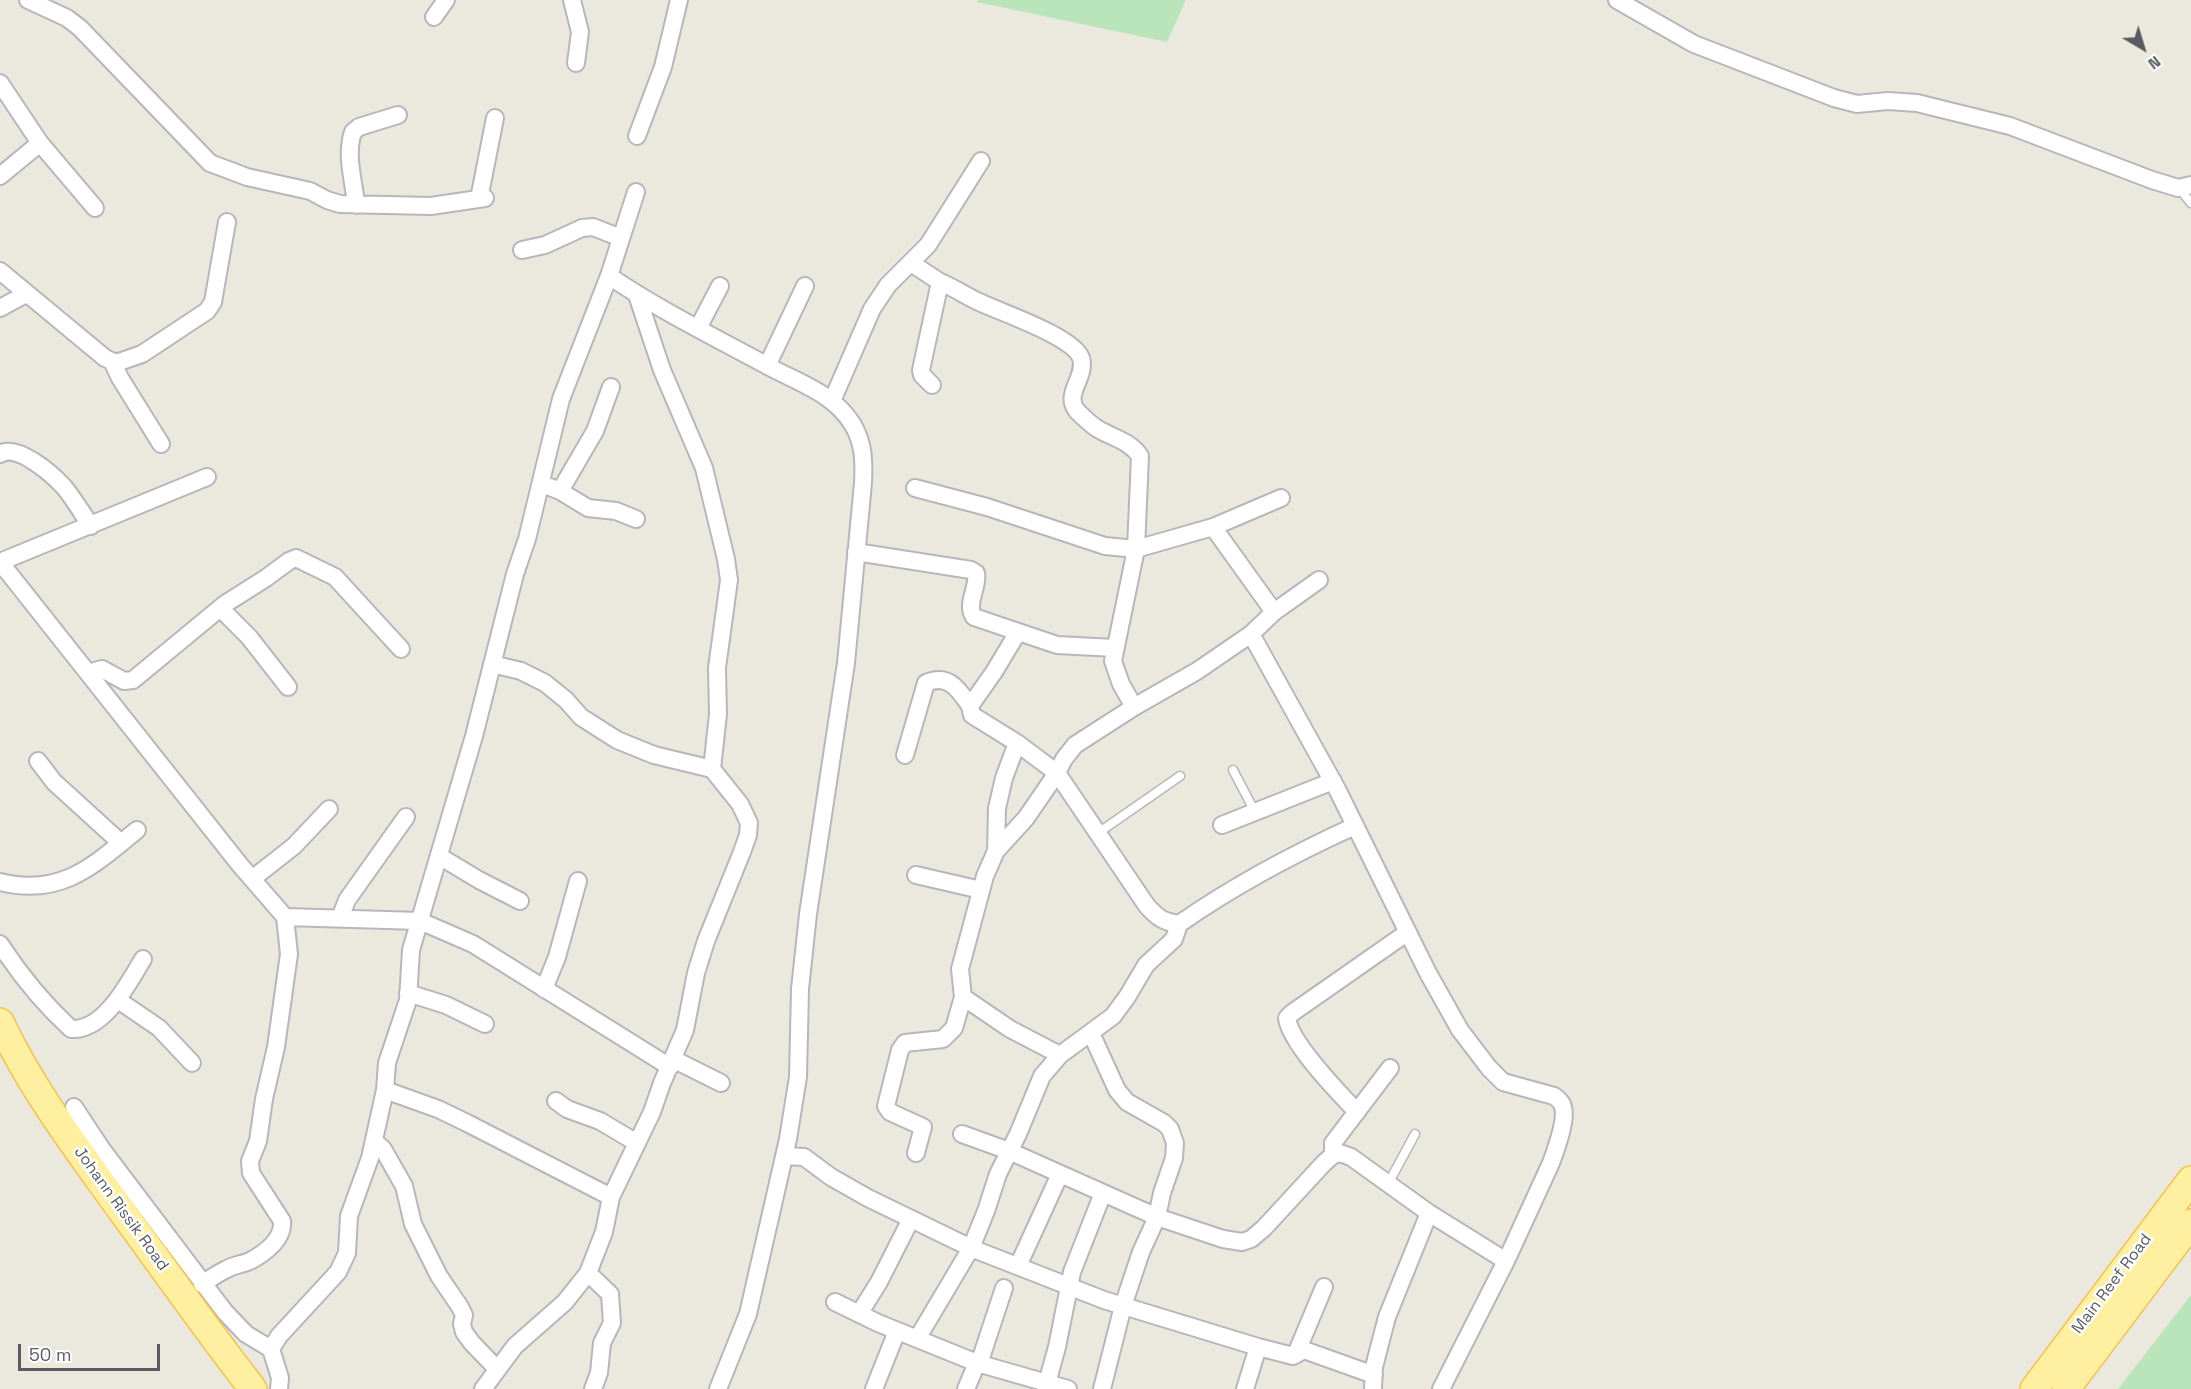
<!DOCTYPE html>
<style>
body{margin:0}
#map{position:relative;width:2191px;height:1389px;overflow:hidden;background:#ebe8de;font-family:"Space Grotesk",sans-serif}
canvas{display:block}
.north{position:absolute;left:2113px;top:18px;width:60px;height:60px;-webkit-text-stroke:4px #fff;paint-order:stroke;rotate:142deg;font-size:16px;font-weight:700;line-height:24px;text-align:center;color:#585c60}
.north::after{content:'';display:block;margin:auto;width:21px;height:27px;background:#585c60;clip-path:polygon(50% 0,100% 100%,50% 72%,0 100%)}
.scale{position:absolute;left:18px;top:1344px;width:142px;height:27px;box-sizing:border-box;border:3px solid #585c60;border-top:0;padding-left:8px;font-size:18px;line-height:21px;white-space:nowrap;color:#585c60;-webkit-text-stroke:4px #fff;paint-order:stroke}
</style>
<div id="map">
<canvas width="2191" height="1389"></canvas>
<div class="north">N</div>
<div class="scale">50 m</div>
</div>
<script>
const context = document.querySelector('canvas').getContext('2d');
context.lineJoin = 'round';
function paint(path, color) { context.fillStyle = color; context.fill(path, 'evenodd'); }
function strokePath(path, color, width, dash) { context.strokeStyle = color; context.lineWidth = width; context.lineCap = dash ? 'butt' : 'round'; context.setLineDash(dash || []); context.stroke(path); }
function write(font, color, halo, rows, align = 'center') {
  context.font = font + ' "Space Grotesk",sans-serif'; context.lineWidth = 5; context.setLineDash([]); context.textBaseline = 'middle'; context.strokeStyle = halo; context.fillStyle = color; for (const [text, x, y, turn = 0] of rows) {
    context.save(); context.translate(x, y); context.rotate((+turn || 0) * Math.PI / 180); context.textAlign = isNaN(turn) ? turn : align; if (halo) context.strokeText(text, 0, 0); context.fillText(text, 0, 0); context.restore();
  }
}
paint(new Path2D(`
 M 978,0 L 1186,0 L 1167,42 L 977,2 Z
 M 2191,1295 L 2191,1389 L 2118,1389 Z`), '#bae4ba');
const service = new Path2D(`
 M 2179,188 L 2191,203
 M 1233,770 L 1255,812
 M 1098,833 L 1180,776
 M 1388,1184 L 1415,1134`);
const minor = new Path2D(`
 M 28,0 L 67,18 L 80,28 L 210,163 L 247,177 L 310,191 L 327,200 L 340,204 L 431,206 L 485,198
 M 572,0 L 580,32 L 576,63
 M 1617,0 L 1694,44 L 1834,98 L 1857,104 L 1888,101 L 1917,103 L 2010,126 L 2152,180 L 2178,188 L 2191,185
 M 434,17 L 446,0
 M 0,83 L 40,143 L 95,208
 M 637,136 L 663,67 L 679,0
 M 0,176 L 40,143
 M 479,199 L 495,118
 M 356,205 C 354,180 345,156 353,132 L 359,127 L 398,115
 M 522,250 L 545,245 L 582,228 L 593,227 L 621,238
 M 911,263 L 940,282 L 921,370 L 922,375 L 932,385
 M 0,271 L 105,358 L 116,363 L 142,354 L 207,311 L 213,302 L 227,222
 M 609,276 C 658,309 712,336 764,364 C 796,382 833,392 853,425 C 864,444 864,462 863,483 L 846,663 L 808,914 L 800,989 L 798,1077 L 788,1139 L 748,1314 L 718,1389
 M 940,282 C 953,287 964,295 977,301 C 999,312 1073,336 1081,358 C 1087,377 1063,394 1077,411 C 1083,417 1091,425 1098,429 C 1113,438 1130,441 1140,456 L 1136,549 L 1113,661 L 1121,684 L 1134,707
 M 637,295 L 662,370 L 704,468 L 726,559 L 729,580 L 717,668 L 718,714 L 712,769
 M 0,308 L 26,294
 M 698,328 L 720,286
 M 112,361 L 120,378 L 161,444
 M 767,366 L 805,286
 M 832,401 L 872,309 L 888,285 L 928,245 L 981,161
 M 0,454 C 17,443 52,474 64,487 C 74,499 82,513 91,526
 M 550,487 L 560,491 L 588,508 L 616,511 L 636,519
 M 915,488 L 987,507 L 1105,546 L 1136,549 L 1213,527 L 1281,498
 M 560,491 L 595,431 L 611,387
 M 1213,527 L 1274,612
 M 856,552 L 971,570 L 976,573 C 979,587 965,604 974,617 L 1057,645 L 1115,648
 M 0,562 L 240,865 L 285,917 L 420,921 L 473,944 L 670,1067
 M 0,562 L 207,477
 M 1319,580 L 1274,612 L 1251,634 L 1197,671 L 1134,707 L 1075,745 L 1064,759 L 1057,773 L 1147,906 C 1157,917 1163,922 1179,924 C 1235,885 1293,854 1355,826
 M 220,608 L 249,637 L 288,687
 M 1251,634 L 1337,789 L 1428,973 L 1460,1030 L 1489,1068 L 1503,1082 L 1554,1096 C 1558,1099 1562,1102 1563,1107 C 1567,1120 1556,1149 1551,1163 L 1506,1261 L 1441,1389
 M 88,673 L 102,669 L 124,681 L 133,680 L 225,604 L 266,578 L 289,561 L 296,558 L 335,577 L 401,649
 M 905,755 L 926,683 C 949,673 959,690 970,706
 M 38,761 L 54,782 L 121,843
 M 1222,825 L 1333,781
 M 996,851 L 997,808 L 1004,778 L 1017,743
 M 439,856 L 479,880 L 520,901
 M 916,875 L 981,890
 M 252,879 L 294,846 L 329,809
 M 0,882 C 61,897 93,866 137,830
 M 340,918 L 347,900 L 406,817
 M 0,944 C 20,975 44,1004 71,1029 C 104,1031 128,984 143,959
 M 544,989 L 557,957 L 578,881
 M 408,993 L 446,1005 L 485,1024
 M 963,997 L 1010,1029 L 1060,1055
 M 118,1000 L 159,1028 L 192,1063
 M 1091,1033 L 1117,1090 L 1127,1102 L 1164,1123 L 1170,1129 L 1175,1143 L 1174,1158 L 1162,1193 L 1157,1217 L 1141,1252 L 1123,1306 L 1102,1389
 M 673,1059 L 721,1083
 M 385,1090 L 438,1109 L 467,1123 L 611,1197
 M 556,1101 L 567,1109 L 600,1121 L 637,1143
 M 74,1107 L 101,1148 L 225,1312 L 246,1334 L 271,1349
 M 1357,1112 C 1339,1093 1290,1043 1287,1018 L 1292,1013 L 1408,932
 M 962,1134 L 1009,1151 L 1157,1217 L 1223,1239 L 1242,1242 L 1251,1239 L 1264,1228 L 1324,1163 L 1333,1155 L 1340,1153 L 1351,1157 L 1429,1213 L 1506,1261
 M 374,1141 L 383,1149 L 404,1186 L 413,1224 L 439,1276 L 460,1307 L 464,1315 L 462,1324 L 464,1332 L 472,1343 L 497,1369
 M 916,1153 L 923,1127 L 890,1112 L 886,1106 L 900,1050 L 905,1043 L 943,1039 L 954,1028 L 963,997 L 960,969 L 985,876 L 996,851 L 1026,818 L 1057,773 L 1017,743 L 972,715 L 970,706 L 994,672 L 1018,632
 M 1333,1155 L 1333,1143 L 1390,1068
 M 784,1156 L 804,1157 L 831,1177 L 868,1198 L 971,1248 L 1104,1300 L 1258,1347 L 1245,1389
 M 1018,1266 L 1060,1174
 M 588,1273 L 610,1294 L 612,1323 L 602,1343 L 599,1373 L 593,1389
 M 202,1284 C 210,1279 218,1273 227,1269 C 234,1265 243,1264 250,1261 C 265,1253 284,1239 282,1221 L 251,1173 L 250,1161 L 258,1141 L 264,1099 L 276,1047 L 289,954 L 285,917
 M 835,1302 L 878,1323 L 977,1363 L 1068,1389
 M 859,1314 L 879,1282 L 911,1219
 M 917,1339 L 971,1248 L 986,1211 L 998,1174 L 1018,1134 L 1042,1076 L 1060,1055 L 1113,1016 L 1127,997 L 1146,965 L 1174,939 L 1179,924
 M 1258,1347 L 1293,1356 L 1304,1350 L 1374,1375
 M 1296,1354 L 1324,1287
 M 979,1364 L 1004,1288
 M 1047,1383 L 1057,1347 L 1072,1272 L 1103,1193
 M 279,1389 L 280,1378 L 271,1349 L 279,1336 L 338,1272 L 347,1253 L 349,1216 L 370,1158 L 385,1090 L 387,1063 L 408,1000 L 411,950 L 474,736 L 515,574 L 527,539 L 561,399 L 609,276 L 636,192
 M 483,1389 L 515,1346 L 565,1302 L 588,1273 L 604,1232 L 611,1197 L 652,1112 L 662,1083 L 685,1030 L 696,973 L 706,941 L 742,852 L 748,835 L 749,823 L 740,804 L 712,769 L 654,755 L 617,740 L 581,717 L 566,700 L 545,683 L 521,671 L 492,664
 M 874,1389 L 897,1331
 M 966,1389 L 977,1363
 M 1373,1389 L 1374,1367 L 1387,1317 L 1429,1213`);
const primary = new Path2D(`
 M 0,1022 C 33,1092 81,1154 126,1217 C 168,1274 209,1333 253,1389
 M 2034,1389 L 2191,1180
 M 2066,1389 L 2191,1223`);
strokePath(service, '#b5b7bc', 11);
strokePath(minor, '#b5b7bc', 20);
strokePath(primary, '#f2c351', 30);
strokePath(service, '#fff', 8);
strokePath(minor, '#fff', 16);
strokePath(primary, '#ffefa0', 27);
write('16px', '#585c60', '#fff', [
 ["Johann Rissik Road",121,1209,54],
 ["Main Reef Road",2112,1284,-53]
]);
</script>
